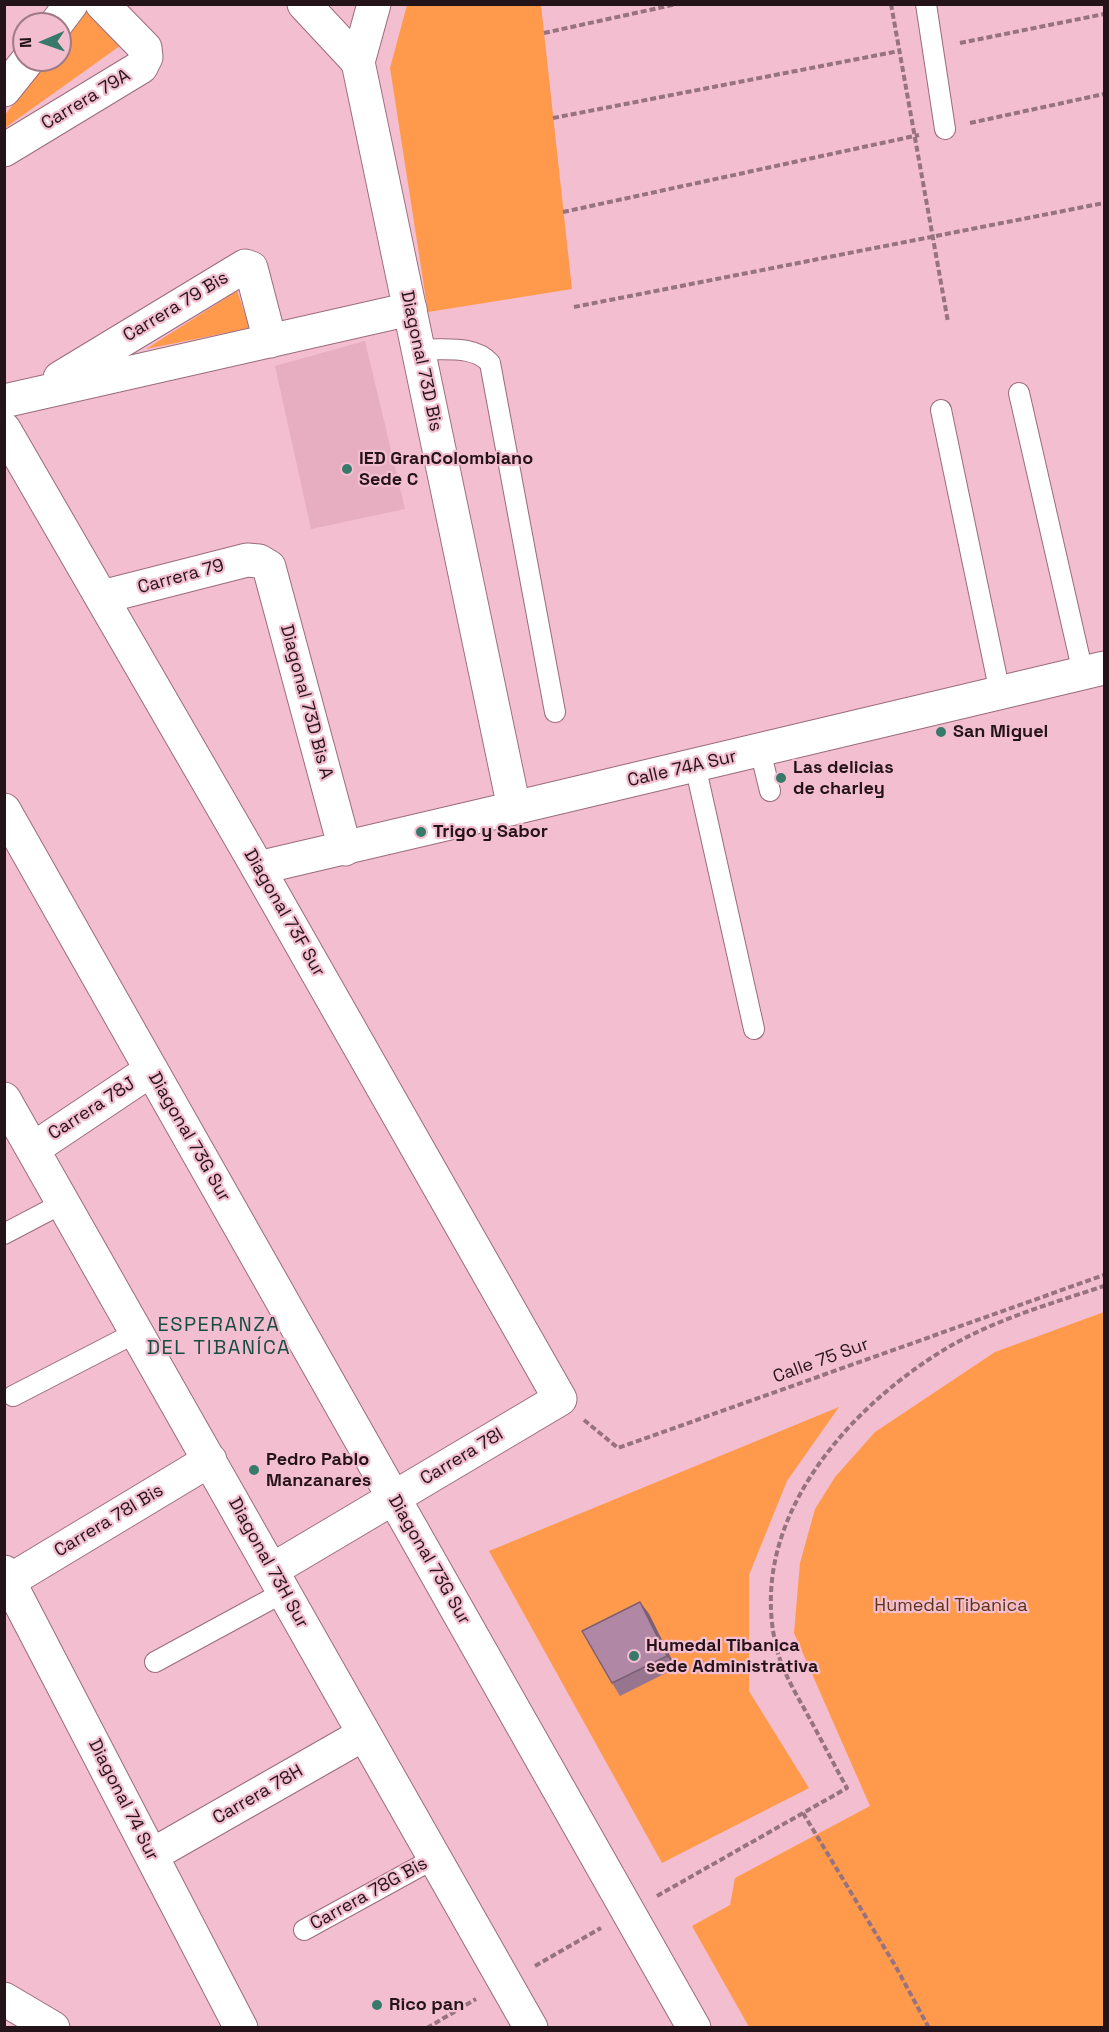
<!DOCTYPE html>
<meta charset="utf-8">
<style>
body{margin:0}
#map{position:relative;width:1109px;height:2032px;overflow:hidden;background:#f2bed0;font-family:"Space Grotesk",sans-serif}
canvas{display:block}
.frame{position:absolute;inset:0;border:6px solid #25131a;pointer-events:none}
.north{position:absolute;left:12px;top:12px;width:60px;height:60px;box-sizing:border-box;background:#f2bed0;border:2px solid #a07a87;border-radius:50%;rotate:268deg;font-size:16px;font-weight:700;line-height:24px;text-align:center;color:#25131a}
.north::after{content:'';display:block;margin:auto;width:21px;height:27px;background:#387a6a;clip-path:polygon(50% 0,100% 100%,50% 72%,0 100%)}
</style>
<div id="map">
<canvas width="1109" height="2032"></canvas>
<div class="frame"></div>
<div class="north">N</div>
</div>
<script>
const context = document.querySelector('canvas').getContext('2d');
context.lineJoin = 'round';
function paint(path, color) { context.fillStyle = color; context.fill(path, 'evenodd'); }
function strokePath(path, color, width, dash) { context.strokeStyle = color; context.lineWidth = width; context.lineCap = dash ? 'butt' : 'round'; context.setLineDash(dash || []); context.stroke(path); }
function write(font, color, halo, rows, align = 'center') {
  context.font = font + ' "Space Grotesk",sans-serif'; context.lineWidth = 4.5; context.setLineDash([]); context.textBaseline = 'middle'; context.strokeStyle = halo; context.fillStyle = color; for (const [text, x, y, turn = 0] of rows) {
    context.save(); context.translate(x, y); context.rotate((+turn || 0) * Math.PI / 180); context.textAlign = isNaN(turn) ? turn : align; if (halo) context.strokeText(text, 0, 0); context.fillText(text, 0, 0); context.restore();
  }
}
paint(new Path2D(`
 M 365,341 L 405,509 L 311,529 L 275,366 Z`), '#e7aec2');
paint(new Path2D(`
 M 407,5 L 541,5 L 572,289 L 428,312 L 390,68 Z
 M 87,6 L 124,43 L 5,128 L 4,116 L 47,60 L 60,60 L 60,42 Z
 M 237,291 L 250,328 L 146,349 Z
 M 1104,1312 L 1104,2027 L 749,2027 L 692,1926 L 730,1905 L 735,1878 L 870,1806 L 794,1633 L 800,1563 L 815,1509 L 835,1477 L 875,1432 L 995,1352 Z
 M 839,1407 L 787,1481 L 749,1575 L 749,1691 L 809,1788 L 662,1863 L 489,1551 Z`), '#ff9a4c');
const service = new Path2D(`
 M 926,4 L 945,129
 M 418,349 C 443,351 473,344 490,363 L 555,712
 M 1019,393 L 1083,673
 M 941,410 L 1000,693
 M 760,750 L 770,791
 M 695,765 L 754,1029
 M 4,1234 L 63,1203
 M 13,1396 L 137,1332
 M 155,1662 L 284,1592
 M 304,1930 L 435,1858`);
const minor = new Path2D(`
 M 304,4 L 358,62
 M 56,24 L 71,4
 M 4,90 L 28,60
 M 4,150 L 141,67 L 146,57 L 145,48 L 102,4
 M 60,378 L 245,266 L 251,268 L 270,341
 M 4,401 L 410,309
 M 102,597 L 247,560 L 259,561 L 269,567 L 345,849
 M 514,808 L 1104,668
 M 4,810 L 694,2028
 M 258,868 L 560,1399 L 272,1570
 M 4,1099 L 531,2028
 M 33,1149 L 151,1070
 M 4,1572 L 241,2028
 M 9,1581 L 210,1460
 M 152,1855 L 364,1734
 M 4,1999 L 53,2028`);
const tertiary = new Path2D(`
 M 4,429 L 258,868 L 514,808 L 358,62 L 374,4`);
strokePath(service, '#9b6c7d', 22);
strokePath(minor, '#9b6c7d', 35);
strokePath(tertiary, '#9b6c7d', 35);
strokePath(new Path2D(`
 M 891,4 L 948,322
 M 544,33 L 677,4
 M 960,43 L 1104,14
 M 553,118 L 899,51
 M 970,123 L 1104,94
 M 563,212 L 919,135
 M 574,307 L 1104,203
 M 584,1420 L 618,1448 L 1104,1275
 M 803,1813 L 896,1967 L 929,2028
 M 657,1896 L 847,1788 C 833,1763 820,1737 806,1712 C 795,1692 783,1672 777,1650 C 744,1522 849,1405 952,1345 C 1000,1318 1053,1303 1104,1286
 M 535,1966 L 601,1928
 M 427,2028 L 476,1999`), '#97727f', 4, [6, 3]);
strokePath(service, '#fff', 20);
strokePath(minor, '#fff', 33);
strokePath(tertiary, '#fff', 33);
paint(new Path2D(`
 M 640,1602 L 649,1614 L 676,1668 L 620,1696 L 612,1683 Z`), '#97758e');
paint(new Path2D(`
 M 640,1602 L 649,1614 L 676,1668 L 667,1656 Z`), '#7b5f74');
const building = new Path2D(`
 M 640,1602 L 667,1656 L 612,1683 L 582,1631 Z`);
paint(building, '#b088a5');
strokePath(building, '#7b5f74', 1.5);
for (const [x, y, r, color] of [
 [347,469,6,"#387a6a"],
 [941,732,6,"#387a6a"],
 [781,778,6,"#387a6a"],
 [421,832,6,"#387a6a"],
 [254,1470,6,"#387a6a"],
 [634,1656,6,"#387a6a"],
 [377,2005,6,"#387a6a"]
]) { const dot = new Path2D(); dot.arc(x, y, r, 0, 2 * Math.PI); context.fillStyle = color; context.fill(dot); strokePath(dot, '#f2bed0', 2); }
write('18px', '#25131a', '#f2bed0', [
 ["Carrera 79A",86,100,-31],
 ["Carrera 79 Bis",176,307,-31],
 ["Diagonal 73D Bis",421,361,78],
 ["Carrera 79",181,577,-15],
 ["Diagonal 73D Bis A",306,702,75],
 ["Calle 74A Sur",682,769,-13],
 ["Diagonal 73F Sur",284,913,60],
 ["Carrera 78J",92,1109,-33],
 ["Diagonal 73G Sur",189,1137,60],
 ["Calle 75 Sur",821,1361,-20],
 ["Carrera 78I",462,1457,-31],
 ["Carrera 78I Bis",109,1521,-31],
 ["Diagonal 73G Sur",429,1560,60],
 ["Diagonal 73H Sur",268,1563,61],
 ["Carrera 78H",258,1795,-30],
 ["Diagonal 74 Sur",123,1800,63],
 ["Carrera 78G Bis",369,1894,-29]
]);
write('bold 18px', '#25131a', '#f2bed0', [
 ["IED GranColombiano",359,459],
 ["Sede C",359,480],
 ["San Miguel",953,732],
 ["Las delicias",793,768],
 ["de charley",793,789],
 ["Trigo y Sabor",433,832],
 ["Pedro Pablo",266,1460],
 ["Manzanares",266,1481],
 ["Humedal Tibanica",646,1646],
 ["sede Administrativa",646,1667],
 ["Rico pan",389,2005]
], 'left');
write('18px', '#5d3413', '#f2bed0', [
 ["Humedal Tibanica",951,1606]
]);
context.letterSpacing = '1.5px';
write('20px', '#164d41', '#f2bed0', [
 ["ESPERANZA",219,1326],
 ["DEL TIBANÍCA",219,1349]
]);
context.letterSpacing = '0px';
</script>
